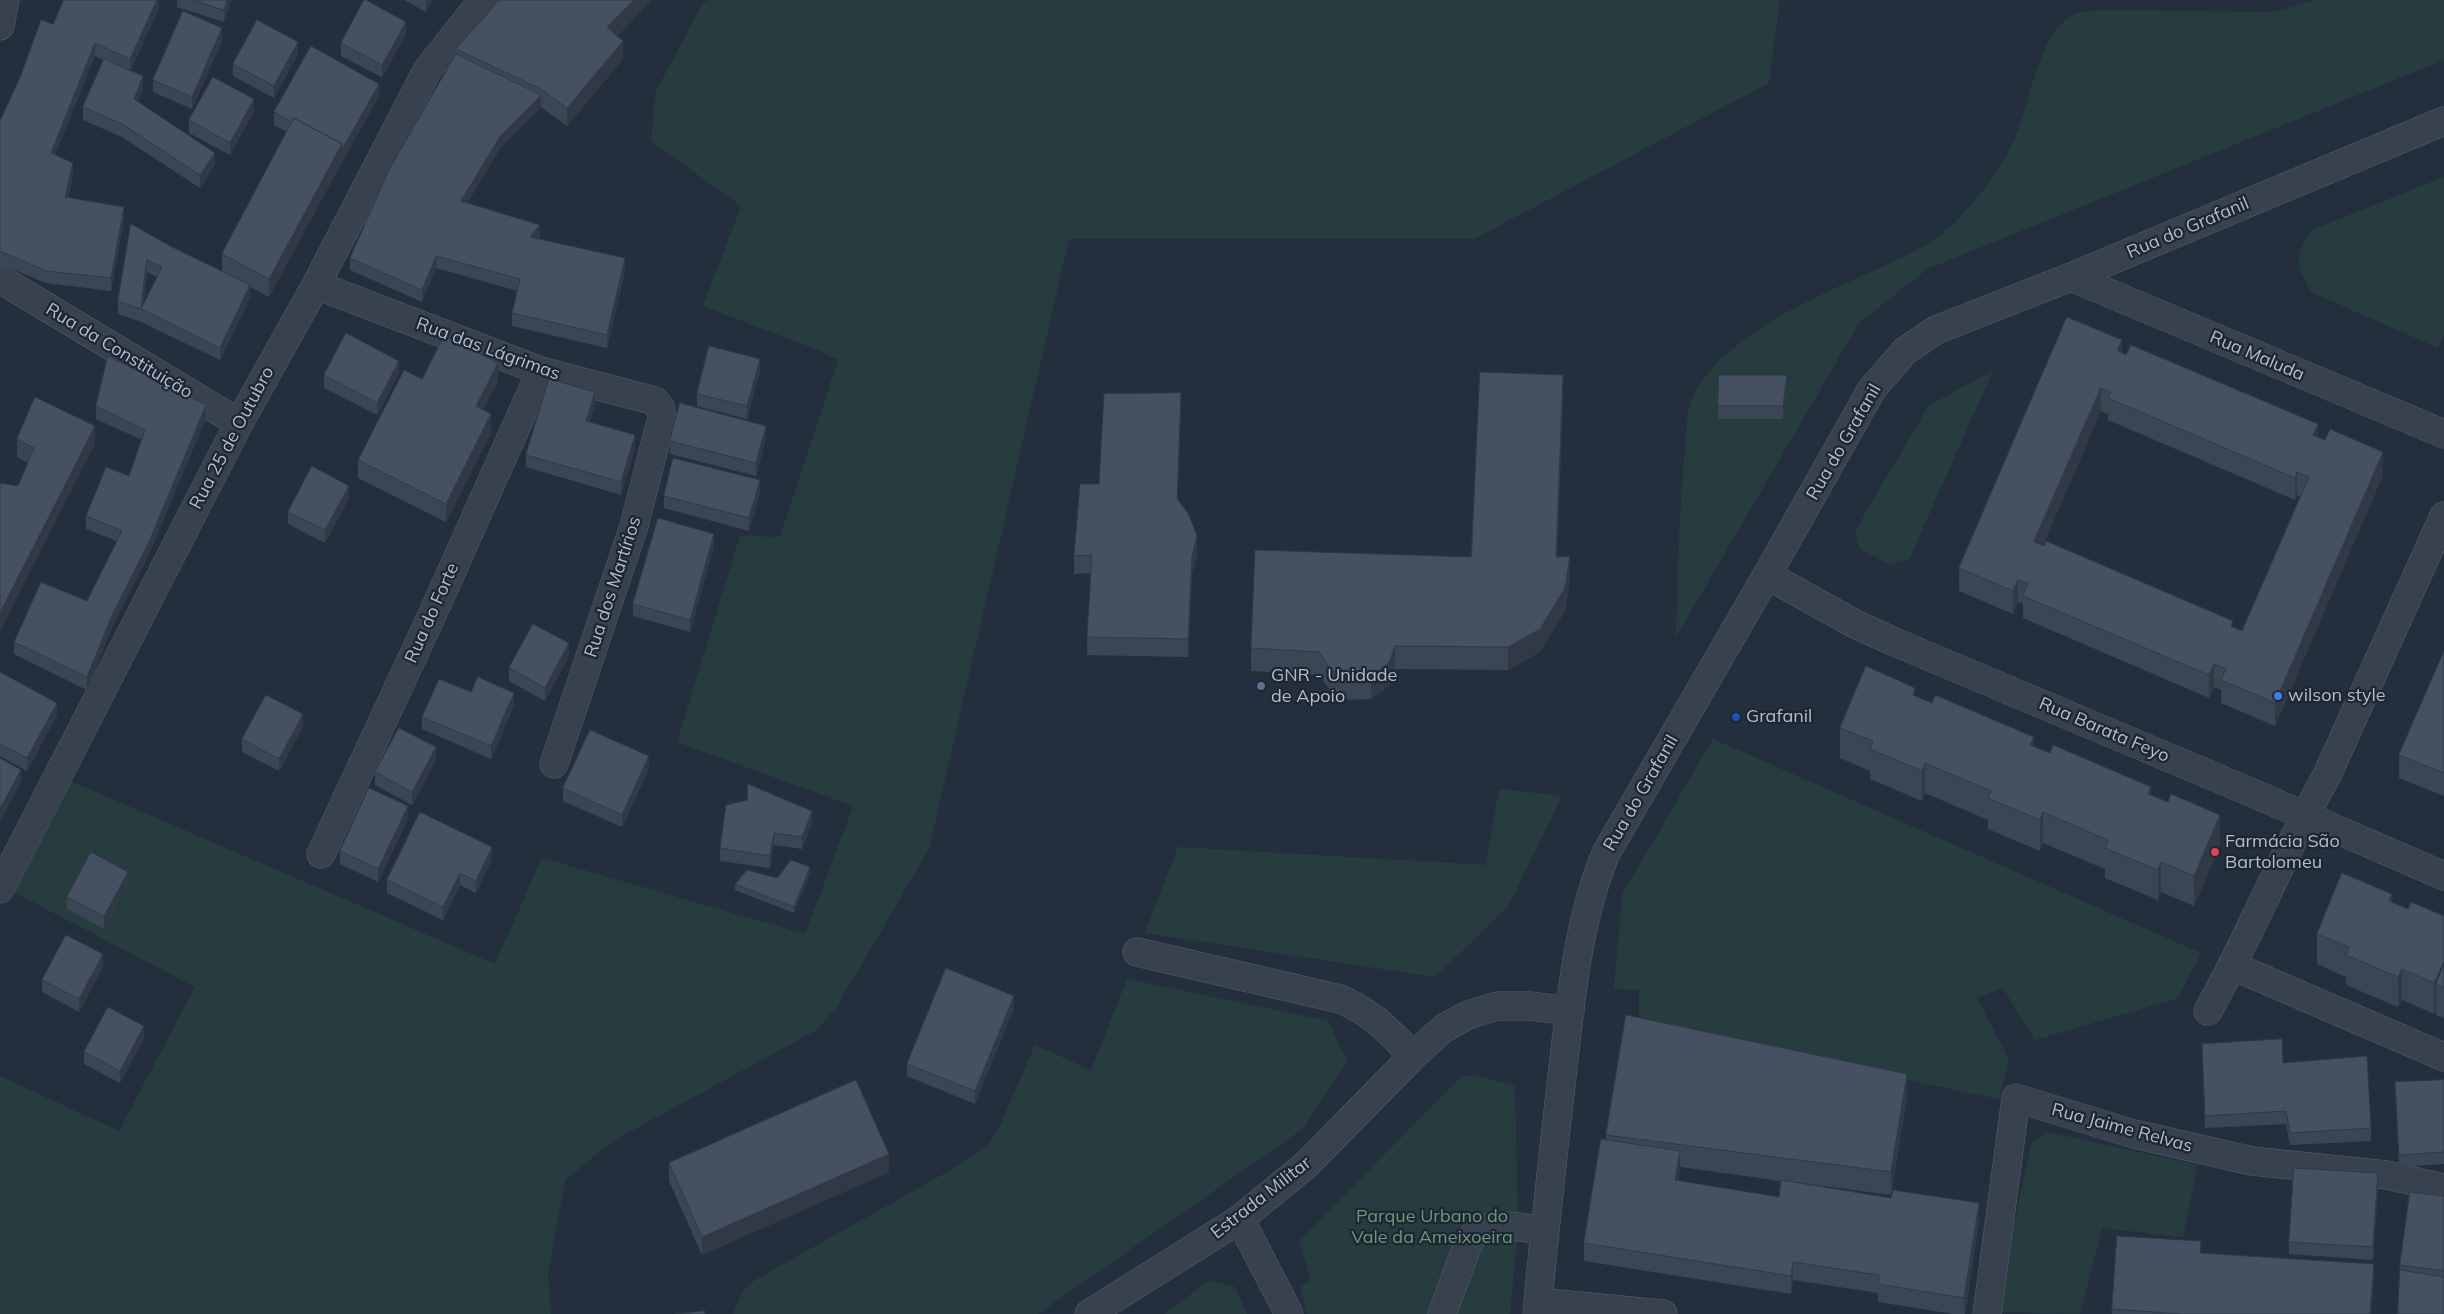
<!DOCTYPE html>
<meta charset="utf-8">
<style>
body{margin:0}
canvas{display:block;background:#242f3e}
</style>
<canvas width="2444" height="1314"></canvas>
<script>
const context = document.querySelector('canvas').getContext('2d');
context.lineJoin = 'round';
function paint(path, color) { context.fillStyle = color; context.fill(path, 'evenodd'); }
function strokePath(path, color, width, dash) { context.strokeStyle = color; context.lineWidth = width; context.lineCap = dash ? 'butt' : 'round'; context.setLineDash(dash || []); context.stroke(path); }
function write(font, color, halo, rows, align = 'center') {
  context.font = font + ' Mulish,sans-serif'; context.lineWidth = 4.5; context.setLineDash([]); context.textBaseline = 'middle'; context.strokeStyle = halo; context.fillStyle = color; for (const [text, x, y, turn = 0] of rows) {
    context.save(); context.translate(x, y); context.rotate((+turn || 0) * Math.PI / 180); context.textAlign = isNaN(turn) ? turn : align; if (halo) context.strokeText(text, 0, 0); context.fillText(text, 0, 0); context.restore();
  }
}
paint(new Path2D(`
 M 708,0 L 1780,0 L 1769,83 L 1474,239 L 1069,239 L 929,849 L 836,1008 L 817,1030 L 613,1141 L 565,1180 L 548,1273 L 551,1314 L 0,1314 L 0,1076 L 119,1131 L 195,987 L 2,886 L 59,776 L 495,964 L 542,858 L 805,934 L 853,806 L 677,742 L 740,536 L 780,537 L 838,360 L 818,350 L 703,306 L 741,206 L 651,141 L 656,91 L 703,3 Z
 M 2317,0 L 2444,0 L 2444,60 L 1927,269 L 1859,323 L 1676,637 C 1678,571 1679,506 1686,441 C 1687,426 1687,405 1695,392 C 1728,334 1813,298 1871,272 C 1900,259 1931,246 1954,223 C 1978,199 2003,168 2016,136 C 2031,101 2039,27 2078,13 C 2085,11 2092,11 2099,10 L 2273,12 Z
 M 2444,177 L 2444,335 L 2438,348 L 2311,292 C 2297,264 2293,258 2312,230 Z
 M 1993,371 L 1909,559 L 1890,565 L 1859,548 L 1855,531 L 1929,405 Z
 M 1713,739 L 2201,953 L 2178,998 L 2035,1040 L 2003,988 L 1977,998 L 2009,1059 L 1999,1099 L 1639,1024 L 1639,990 L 1614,989 L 1622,895 Z
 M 1499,789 L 1562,796 L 1508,907 L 1435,977 L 1145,933 L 1178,847 L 1486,865 Z
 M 1127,979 L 1328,1021 L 1347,1061 L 1304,1128 L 1038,1314 L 733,1314 L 742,1292 L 755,1280 L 963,1163 L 989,1144 L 1001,1123 L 1035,1045 L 1091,1070 Z
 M 1475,1075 L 1515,1086 L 1518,1227 L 1510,1314 L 1307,1314 L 1300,1287 L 1311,1281 L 1299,1241 L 1461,1077 Z
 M 2046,1132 L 2198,1165 L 2183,1237 L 2102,1228 L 2080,1314 L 1995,1312 L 2031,1145 Z
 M 1210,1280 L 1235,1287 L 1247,1314 L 1164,1314 Z`), '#263c3f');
const pedestrian = new Path2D(`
 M 1442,1314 L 1468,1244 L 1477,1231 C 1496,1221 1525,1227 1544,1232`);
const minor = new Path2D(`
 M 0,26 L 5,0
 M 2071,277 L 2444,434
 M 0,279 L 239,423
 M 316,285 L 541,371 L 655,401 L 660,407 L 662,417 L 634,526 L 554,764
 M 1767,575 L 1855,624 L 1897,643 L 2248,791 L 2444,876
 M 321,854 L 433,613 L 541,371
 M 0,889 L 239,423 L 316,285 L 428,69 L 483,0
 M 1137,952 L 1340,999 C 1373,1013 1388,1031 1413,1056
 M 2233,966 L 2444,1057
 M 2208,1011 C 2251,933 2284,852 2327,775 L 2444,516
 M 1240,1219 L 1289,1314
 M 1538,1302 L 1663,1314
 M 1089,1314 L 1240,1219 L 1307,1164 L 1413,1056 L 1444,1028 L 1468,1015 L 1497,1006 L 1530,1006 L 1570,1011
 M 1537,1314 C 1544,1234 1553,1155 1562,1076 C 1571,1000 1577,923 1606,853 L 1767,575 L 1872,389 L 1905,351 L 1936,330 L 2071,277 L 2444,121
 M 1987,1314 L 2016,1098 L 2134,1134 L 2252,1161 L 2387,1175 L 2444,1188`);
strokePath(pedestrian, '#565f6c', 29);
strokePath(minor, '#565f6c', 29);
strokePath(pedestrian, '#38414e', 28);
strokePath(minor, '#38414e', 28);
paint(new Path2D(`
 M 159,0 L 159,9 L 130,70 L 143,88 L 138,101 L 215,165 L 200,188 L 122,137 L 83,120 L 83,107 L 104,60 L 95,56 L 55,155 L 73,176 L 68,197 L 124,219 L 111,291 L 46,283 L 0,264 L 0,121 L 21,75 L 53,24 Z
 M 177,0 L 231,0 L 224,22 L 177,7 Z
 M 404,0 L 432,0 L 426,12 Z
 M 652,0 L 617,36 L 623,59 L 567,126 L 541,107 L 501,147 L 467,203 L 540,238 L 539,239 L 625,271 L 607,348 L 512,326 L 512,313 L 518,291 L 436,268 L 422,302 L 350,270 L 350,258 L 456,54 L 456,49 Z
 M 406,34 L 382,77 L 341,56 L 341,43 Z
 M 222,41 L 192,109 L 153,92 L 153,80 Z
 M 298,54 L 274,98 L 233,76 L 233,64 Z
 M 379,96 L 342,162 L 269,297 L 250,287 L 250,298 L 220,360 L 141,322 L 118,314 L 118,301 L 131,224 L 172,247 L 222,272 L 222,254 L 287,132 L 274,125 L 274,112 ZM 147,272 L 157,277 L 143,305 Z
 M 254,111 L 230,155 L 189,133 L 189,120 Z
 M 2122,353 L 2318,437 L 2383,475 L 2275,726 L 2221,703 L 2221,690 L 2214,687 L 2209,698 L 2023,618 L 2023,604 L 2018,602 L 2013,614 L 1959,591 L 1959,568 ZM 2101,411 L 2108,414 L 2108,420 L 2295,500 L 2297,495 L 2300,497 L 2242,631 L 2043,545 Z
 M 760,371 L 747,419 L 697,406 L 697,394 Z
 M 399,373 L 377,415 L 324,388 L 324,375 Z
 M 422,379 L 498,381 L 483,410 L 491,432 L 446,522 L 358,478 L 358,460 Z
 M 1787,387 L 1783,419 L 1718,419 L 1718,406 Z
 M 1563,398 L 1557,557 L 1570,579 L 1565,611 L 1540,652 L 1508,670 L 1395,669 L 1389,686 L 1371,699 L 1349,700 L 1331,692 L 1319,675 L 1251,671 L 1251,648 L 1471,557 Z
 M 595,404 L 590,422 L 635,448 L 621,495 L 526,467 L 526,455 Z
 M 96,406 L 206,418 L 149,554 L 113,625 L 87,690 L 14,654 L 14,642 L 87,601 L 117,541 L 86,529 L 86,516 L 129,476 L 142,440 L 96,419 Z
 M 1181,411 L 1177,500 L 1197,554 L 1192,574 L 1188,657 L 1087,655 L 1087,637 L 1091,573 L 1074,574 L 1074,556 L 1099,484 Z
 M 766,438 L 756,476 L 670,454 L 670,441 Z
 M 17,439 L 95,444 L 18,486 L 28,463 L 17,457 Z
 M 760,493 L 749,531 L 664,508 L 664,496 Z
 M 349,498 L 325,543 L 288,524 L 288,512 Z
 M 714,546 L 690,632 L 633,616 L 633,604 Z
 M 2444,651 L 2444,796 L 2399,778 L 2399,755 Z
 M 569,656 L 545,701 L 509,681 L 509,668 Z
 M 0,672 L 57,715 L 27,771 L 0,756 Z
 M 471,692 L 514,706 L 491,759 L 422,729 L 422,717 Z
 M 1915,697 L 2151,795 L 2220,846 L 2194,906 L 2161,892 L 2158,900 L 2105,878 L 2105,869 L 2043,843 L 2040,851 L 1988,829 L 1988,820 L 1925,793 L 1922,801 L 1870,779 L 1870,771 L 1840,758 L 1840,728 Z
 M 303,727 L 279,771 L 242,752 L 242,739 Z
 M 436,760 L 412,805 L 375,785 L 375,772 Z
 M 649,769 L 622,827 L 563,801 L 563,788 Z
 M 812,811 L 812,824 L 802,849 L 774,845 L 770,868 L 720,861 L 720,848 Z
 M 408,819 L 378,882 L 340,864 L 340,851 Z
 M 492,859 L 476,893 L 460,885 L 443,920 L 387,893 L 387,880 Z
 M 810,874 L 794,913 L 735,890 L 735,884 Z
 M 128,884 L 104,929 L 67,909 L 67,897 Z
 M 2392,903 L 2408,909 L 2444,916 L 2444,1018 L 2436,1015 L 2436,1010 L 2434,1014 L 2402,1000 L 2398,1007 L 2346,985 L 2346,977 L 2317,964 L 2317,934 Z
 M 103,967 L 79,1012 L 42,992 L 42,980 Z
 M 1014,1008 L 975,1104 L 907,1076 L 907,1064 Z
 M 144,1038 L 120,1083 L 84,1064 L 84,1052 Z
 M 2202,1044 L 2283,1063 L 2371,1128 L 2371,1141 L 2290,1145 L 2286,1124 L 2205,1128 Z
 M 2444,1080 L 2444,1164 L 2399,1167 L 2395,1082 Z
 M 1907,1097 L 1891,1195 L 1793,1182 L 1979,1221 L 1965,1314 L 1953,1314 L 1878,1302 L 1878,1293 L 1793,1280 L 1791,1294 L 1584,1261 L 1584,1243 L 1606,1140 L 1606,1135 ZM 1680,1167 L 1781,1181 L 1779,1197 L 1678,1181 Z
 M 669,1163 L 889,1172 L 702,1255 L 669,1181 Z
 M 2378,1186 L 2373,1260 L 2289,1254 L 2289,1242 Z
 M 2444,1196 L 2444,1314 L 2398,1314 L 2400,1265 Z
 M 2201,1254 L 2374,1277 L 2371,1314 L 2112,1314 L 2112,1309 Z`), '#3b4654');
paint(new Path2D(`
 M 157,0 L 159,0 L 159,9 L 130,72 L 130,59 Z
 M 227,0 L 231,0 L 224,22 L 224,10 Z
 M 426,0 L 432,0 L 426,12 Z
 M 634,0 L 652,0 L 607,45 L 607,27 Z
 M 406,22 L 406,34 L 382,77 L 382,65 Z
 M 222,28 L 222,41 L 192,109 L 192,97 Z
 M 623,41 L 623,59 L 567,126 L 567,108 Z
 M 298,42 L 298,54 L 274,98 L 274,86 Z
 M 95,43 L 95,56 L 51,165 L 51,153 Z
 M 143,76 L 143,88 L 134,111 L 134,99 Z
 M 379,84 L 379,96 L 342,162 L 269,297 L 269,279 L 342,144 Z
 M 541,95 L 541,107 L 501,147 L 461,214 L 461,201 L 501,135 Z
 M 254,99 L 254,111 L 230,155 L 230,143 Z
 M 215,153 L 215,165 L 200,188 L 200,175 Z
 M 73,163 L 73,176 L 65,209 L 65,197 Z
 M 124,207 L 124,219 L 111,291 L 111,278 Z
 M 540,225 L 540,238 L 530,249 L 530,237 Z
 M 436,256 L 436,268 L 422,302 L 422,290 Z
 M 625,258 L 625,271 L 607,348 L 607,335 Z
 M 147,260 L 147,272 L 143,310 L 141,309 Z
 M 250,285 L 250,298 L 220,360 L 220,348 Z
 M 2122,340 L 2122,363 L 2117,350 Z
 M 760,359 L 760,371 L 747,419 L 747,406 Z
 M 399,361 L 399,373 L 377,415 L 377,403 Z
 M 498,363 L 498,381 L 476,424 L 476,406 Z
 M 1563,375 L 1563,398 L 1556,580 L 1556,557 Z
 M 1787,375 L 1787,387 L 1783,419 L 1783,406 Z
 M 2101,388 L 2101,411 L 2034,565 L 2034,542 Z
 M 595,392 L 595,404 L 586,433 L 586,421 Z
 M 1181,393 L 1181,411 L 1177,517 L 1177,499 Z
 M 206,405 L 206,418 L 149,554 L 113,625 L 87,690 L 87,677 L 113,613 Z
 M 491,414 L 491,432 L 446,522 L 446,504 Z
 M 2318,424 L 2318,447 L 2313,435 Z
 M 95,426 L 95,444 L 0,631 L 0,613 Z
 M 766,426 L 766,438 L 756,476 L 756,463 Z
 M 635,435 L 635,448 L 621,495 L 621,482 Z
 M 2383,452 L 2383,475 L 2275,726 L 2275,703 Z
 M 2297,472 L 2297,495 L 2295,500 L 2295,478 Z
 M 760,480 L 760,493 L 749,531 L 749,518 Z
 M 349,486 L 349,498 L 325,543 L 325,530 Z
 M 714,534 L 714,546 L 690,632 L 690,620 Z
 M 1197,536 L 1197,554 L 1192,574 L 1188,657 L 1188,639 L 1192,556 Z
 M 1570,556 L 1570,579 L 1565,611 L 1540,652 L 1508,670 L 1508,647 Z
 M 2018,580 L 2018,602 L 2013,614 L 2013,591 Z
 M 569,643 L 569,656 L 545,701 L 545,688 Z
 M 1395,646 L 1395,669 L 1389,686 L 1371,699 L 1371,676 Z
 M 2214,664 L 2214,687 L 2209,698 L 2209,675 Z
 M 1915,688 L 1915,718 L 1913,695 Z
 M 514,693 L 514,706 L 491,759 L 491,746 Z
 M 57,703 L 57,715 L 27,771 L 27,758 Z
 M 303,714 L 303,727 L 279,771 L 279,759 Z
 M 2034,737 L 2034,767 L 2030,745 Z
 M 436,747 L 436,760 L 412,805 L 412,792 Z
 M 649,756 L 649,769 L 622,827 L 622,815 Z
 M 1925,763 L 1925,793 L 1922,801 L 1922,771 Z
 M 21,770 L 21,782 L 0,822 L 0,809 Z
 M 2151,787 L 2151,817 L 2148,794 Z
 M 408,806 L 408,819 L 378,882 L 378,869 Z
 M 812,811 L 812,824 L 802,849 L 802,837 Z
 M 2043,812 L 2043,843 L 2040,851 L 2040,820 Z
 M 2220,815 L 2220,846 L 2194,906 L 2194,876 Z
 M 774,833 L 774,845 L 770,868 L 770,856 Z
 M 492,847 L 492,859 L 476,893 L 476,881 Z
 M 2161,862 L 2161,892 L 2158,900 L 2158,870 Z
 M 810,867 L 810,874 L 794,913 L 794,907 Z
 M 128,872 L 128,884 L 104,929 L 104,916 Z
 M 460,873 L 460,885 L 443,920 L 443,907 Z
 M 2392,894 L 2392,924 L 2389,901 Z
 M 103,954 L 103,967 L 79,1012 L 79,999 Z
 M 2444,961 L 2444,988 L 2436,984 L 2436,1010 L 2434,1014 L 2434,983 Z
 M 2402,969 L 2402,1000 L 2398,1007 L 2398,977 Z
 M 1014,996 L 1014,1008 L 975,1104 L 975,1091 Z
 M 144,1026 L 144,1038 L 120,1083 L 120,1071 Z
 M 1907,1074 L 1907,1097 L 1891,1195 L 1891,1172 Z
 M 1680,1151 L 1680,1169 L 1675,1198 L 1675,1180 Z
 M 889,1154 L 889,1172 L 702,1255 L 702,1237 Z
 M 2378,1173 L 2378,1186 L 2373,1260 L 2373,1247 Z
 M 1979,1203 L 1979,1221 L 1964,1314 L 1964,1298 Z
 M 1793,1262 L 1793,1280 L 1791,1294 L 1791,1276 Z
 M 2374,1264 L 2374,1277 L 2371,1314 L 2370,1314 Z`), '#303945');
const building = new Path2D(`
 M 64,0 L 157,0 L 130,59 L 95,43 L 51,153 L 73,163 L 65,197 L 124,207 L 111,278 L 46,271 L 0,251 L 0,121 L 21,75 L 41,20 L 53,24 Z
 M 193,0 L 227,0 L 224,10 Z
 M 364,0 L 366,0 L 406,22 L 382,65 L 341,43 Z
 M 500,0 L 634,0 L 607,27 L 623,41 L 567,108 L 541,89 L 456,49 Z
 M 183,11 L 222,28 L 192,97 L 153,80 Z
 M 257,20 L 298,42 L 274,86 L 233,64 Z
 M 311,46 L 379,84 L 342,150 L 342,144 L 294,118 L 292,122 L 274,112 Z
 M 456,54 L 541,95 L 501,135 L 461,201 L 540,225 L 530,237 L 625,258 L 607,335 L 512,313 L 520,279 L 436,256 L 422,290 L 350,258 L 389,170 Z
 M 104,59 L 143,76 L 134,99 L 215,153 L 200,175 L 122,124 L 83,107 Z
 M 213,77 L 254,99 L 230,143 L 189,120 Z
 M 294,118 L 342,144 L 269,279 L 222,254 Z
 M 131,224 L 172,247 L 250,285 L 220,348 L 141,309 L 118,301 ZM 147,260 L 162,267 L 141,309 Z
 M 2067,317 L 2122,340 L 2117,350 L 2126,355 L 2131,345 L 2318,424 L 2313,435 L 2325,440 L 2330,429 L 2383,452 L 2275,703 L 2221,680 L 2226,669 L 2214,664 L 2209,675 L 2023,596 L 2028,583 L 2018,580 L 2013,591 L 1959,568 ZM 2101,388 L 2111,393 L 2108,398 L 2295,478 L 2297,472 L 2309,477 L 2242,631 L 2231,626 L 2233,621 L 2046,541 L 2044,546 L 2034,542 Z
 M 346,333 L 399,361 L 377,403 L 324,375 Z
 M 444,336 L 498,363 L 476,406 L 491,414 L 446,504 L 358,460 L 404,370 L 422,379 Z
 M 709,346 L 760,359 L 747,406 L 697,394 Z
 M 108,356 L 206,405 L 149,542 L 113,613 L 87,677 L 14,642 L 41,582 L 87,601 L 122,531 L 86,516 L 106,467 L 129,476 L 145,430 L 96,406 Z
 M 1480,372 L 1563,375 L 1556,557 L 1570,556 L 1565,588 L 1540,629 L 1508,647 L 1395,646 L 1389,663 L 1371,676 L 1349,677 L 1331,670 L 1319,652 L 1251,648 L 1255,550 L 1471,557 Z
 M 1719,375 L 1787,375 L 1783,406 L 1718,406 Z
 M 549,379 L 595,392 L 586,421 L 635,435 L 621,482 L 526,455 Z
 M 1181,393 L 1177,499 L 1188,513 L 1197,536 L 1192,556 L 1188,639 L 1087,637 L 1092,555 L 1074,556 L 1080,484 L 1099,484 L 1104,394 Z
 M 35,397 L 95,426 L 0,613 L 0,483 L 18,486 L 34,448 L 17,439 Z
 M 680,403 L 766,426 L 756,463 L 670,441 Z
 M 673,458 L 760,480 L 749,518 L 664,496 Z
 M 312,466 L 349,486 L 325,530 L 288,512 Z
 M 658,518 L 714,534 L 690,620 L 633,604 Z
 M 533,624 L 569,643 L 545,688 L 509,668 Z
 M 2444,651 L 2444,773 L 2399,755 Z
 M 1866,666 L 1915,688 L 1913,695 L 1932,703 L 1935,695 L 2034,737 L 2030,745 L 2050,753 L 2053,745 L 2151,787 L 2148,794 L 2168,802 L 2171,794 L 2220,815 L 2194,876 L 2161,862 L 2158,870 L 2105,848 L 2108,840 L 2043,812 L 2040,820 L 1988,798 L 1991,791 L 1925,763 L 1922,771 L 1870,749 L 1873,741 L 1840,728 Z
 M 0,672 L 57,703 L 27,758 L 0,744 Z
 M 478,677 L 514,693 L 491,746 L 422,717 L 439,679 L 471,692 Z
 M 266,695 L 303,714 L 279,759 L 242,739 Z
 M 399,728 L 436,747 L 412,792 L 375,772 Z
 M 590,730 L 649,756 L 622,815 L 563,788 Z
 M 0,758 L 21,770 L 0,809 Z
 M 748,784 L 812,811 L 802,837 L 774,833 L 770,856 L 720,848 L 726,805 L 747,800 Z
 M 369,788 L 408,806 L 378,869 L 340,851 Z
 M 420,812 L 492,847 L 476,881 L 460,873 L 443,907 L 387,880 Z
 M 91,852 L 128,872 L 104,916 L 67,897 Z
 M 791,860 L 810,867 L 794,907 L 735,884 L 747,870 L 777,878 Z
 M 2342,873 L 2392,894 L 2389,901 L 2408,909 L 2411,902 L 2444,916 L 2444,961 L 2434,983 L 2402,969 L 2398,977 L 2346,955 L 2349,947 L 2317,934 Z
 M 66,935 L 103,954 L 79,999 L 42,980 Z
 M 2444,965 L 2444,988 L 2436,984 Z
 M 946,968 L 1014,996 L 975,1091 L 907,1064 Z
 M 108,1007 L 144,1026 L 120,1071 L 84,1052 Z
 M 1626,1015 L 1907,1074 L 1891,1172 L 1606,1135 Z
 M 2282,1039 L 2283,1063 L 2367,1056 L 2371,1128 L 2290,1133 L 2286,1111 L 2205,1116 L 2202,1044 Z
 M 856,1080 L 889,1154 L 702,1237 L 669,1163 Z
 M 2444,1080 L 2444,1152 L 2399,1155 L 2395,1082 Z
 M 1601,1139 L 1680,1151 L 1675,1180 L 1779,1197 L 1781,1180 L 1891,1198 L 1893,1190 L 1979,1203 L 1964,1298 L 1878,1284 L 1879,1275 L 1793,1262 L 1791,1276 L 1584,1243 Z
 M 2294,1168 L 2378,1173 L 2373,1247 L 2289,1242 Z
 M 2410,1192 L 2444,1196 L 2444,1271 L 2400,1265 Z
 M 2117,1236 L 2201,1241 L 2200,1253 L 2374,1264 L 2370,1314 L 2181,1314 L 2112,1309 Z
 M 2400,1270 L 2444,1277 L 2444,1314 L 2398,1314 Z
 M 705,1311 L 705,1314 L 675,1314 Z`);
paint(building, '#455162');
strokePath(building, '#303945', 1);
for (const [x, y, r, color] of [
 [1261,686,5,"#5c6f8a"],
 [2278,696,5,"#3f7fe0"],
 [1736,717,5,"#1a4fb4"],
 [2215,852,5,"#e0444e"]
]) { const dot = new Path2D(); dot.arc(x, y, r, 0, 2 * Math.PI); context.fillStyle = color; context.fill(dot); strokePath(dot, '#1d2633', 2); }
write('18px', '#b4bcc9', '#1d2633', [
 ["Rua do Grafanil",2188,228,-23],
 ["Rua das Lágrimas",488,349,20],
 ["Rua da Constituição",119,351,31],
 ["Rua Maluda",2257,356,23],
 ["Rua 25 de Outubro",232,438,-62],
 ["Rua do Grafanil",1844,442,-60],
 ["Rua dos Martírios",613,587,-72],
 ["Rua do Forte",432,613,-66],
 ["Rua Barata Feyo",2104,730,23],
 ["Rua do Grafanil",1641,793,-60],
 ["Rua Jaime Relvas",2122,1128,15],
 ["Estrada Militar",1261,1198,-38]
]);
write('18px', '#b4bcc9', '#1d2633', [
 ["GNR - Unidade",1271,676],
 ["de Apoio",1271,697],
 ["wilson style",2288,696],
 ["Grafanil",1746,717],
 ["Farmácia São",2225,842],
 ["Bartolomeu",2225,863]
], 'left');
write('18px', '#6b9a76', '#1d2633', [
 ["Parque Urbano do",1432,1217],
 ["Vale da Ameixoeira",1432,1238]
]);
</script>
